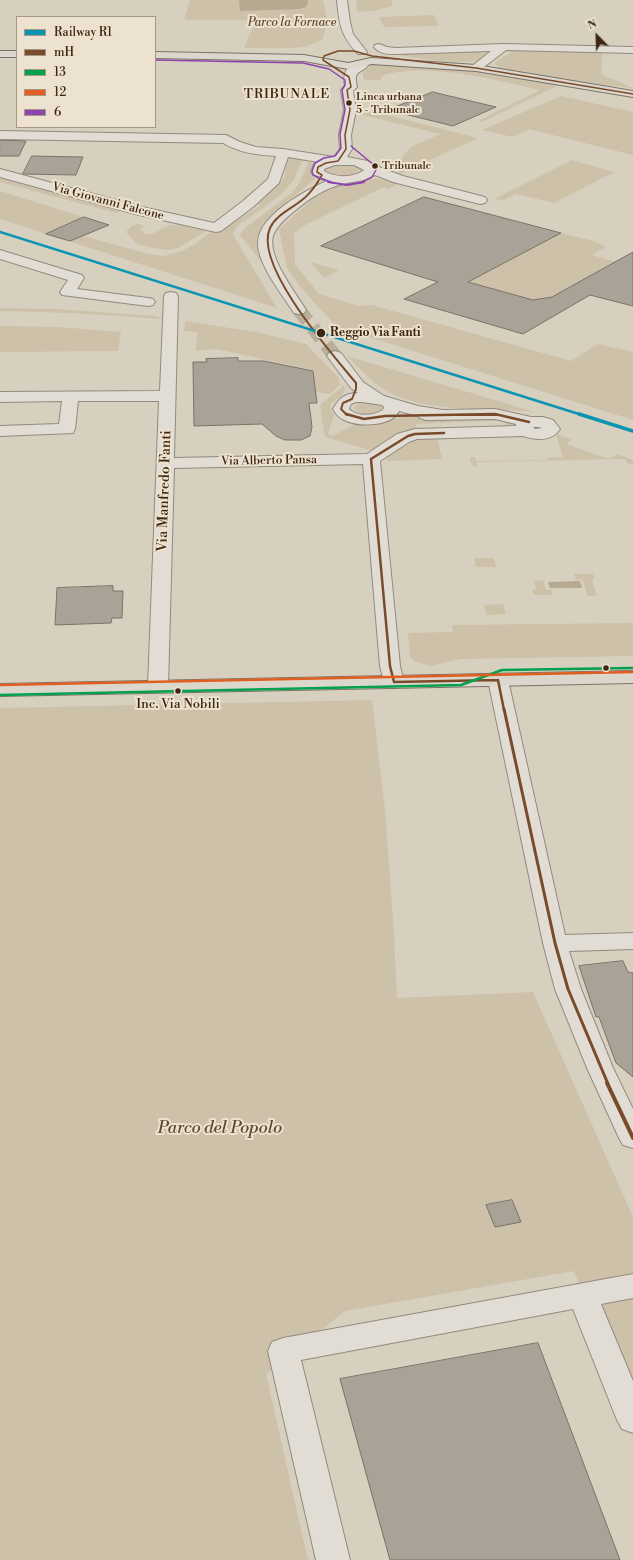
<!DOCTYPE html>
<style>
body{margin:0}
#map{position:relative;width:633px;height:1560px;overflow:hidden;background:#d7d0bf;font-family:"Libre Bodoni",serif}
canvas{display:block}
.legend{position:absolute;left:16px;top:16px;width:140px;height:112px;box-sizing:border-box;background:#ece2cf;border:1px solid #a69683;margin:0;padding:5px 7px;list-style:none;font-size:12px;color:#3d2510}
.legend li{display:flex;align-items:center;gap:8px;height:20px}
.legend b{width:20px;border:1px solid #a69683}
.north{position:absolute;left:577px;top:16px;width:40px;height:40px;-webkit-text-stroke:3px #ece2cf;paint-order:stroke;rotate:337deg;font-size:11px;font-weight:700;line-height:16px;text-align:center;color:#3d2510}
.north::after{content:'';display:block;margin:auto;width:14px;height:18px;background:#3d2510;clip-path:polygon(50% 0,100% 100%,50% 72%,0 100%)}
</style>
<div id="map">
<canvas width="633" height="1560"></canvas>
<ul class="legend">
<li><b style="height:5px;background:#0995b2"></b>Railway R1</li>
<li><b style="height:5px;background:#7a4b2a"></b>mH</li>
<li><b style="height:5px;background:#03a04e"></b>13</li>
<li><b style="height:5px;background:#e05f20"></b>12</li>
<li><b style="height:5px;background:#8e44ad"></b>6</li>
</ul>
<div class="north">N</div>
</div>
<script>
const context = document.querySelector('canvas').getContext('2d');
context.lineJoin = 'round';
function paint(path, color) { context.fillStyle = color; context.fill(path, 'evenodd'); }
function strokePath(path, color, width, dash) { context.strokeStyle = color; context.lineWidth = width; context.lineCap = dash ? 'butt' : 'round'; context.setLineDash(dash || []); context.stroke(path); }
function write(font, color, halo, rows, align = 'center') {
  context.font = font + ' "Libre Bodoni",serif'; context.lineWidth = 4; context.setLineDash([]); context.textBaseline = 'middle'; context.strokeStyle = halo; context.fillStyle = color; for (const [text, x, y, turn = 0] of rows) {
    context.save(); context.translate(x, y); context.rotate((+turn || 0) * Math.PI / 180); context.textAlign = isNaN(turn) ? turn : align; if (halo) context.strokeText(text, 0, 0); context.fillText(text, 0, 0); context.restore();
  }
}
paint(new Path2D(`
 M 190,0 L 323,0 L 327,21 L 323,39 L 308,46 L 295,48 L 244,48 L 256,20 L 184,20 Z
 M 356,0 L 392,0 L 392,6 L 373,11 L 357,12 Z
 M 434,15 L 439,26 L 384,27 L 379,17 Z
 M 516,49 L 603,51 L 601,74 L 633,88 L 580,82 L 500,68 L 494,63 Z
 M 479,51 L 486,53 L 485,57 C 473,68 420,58 402,56 L 403,53 Z
 M 383,64 L 469,70 L 559,85 L 482,122 L 478,121 L 540,90 C 495,80 426,61 381,76 L 381,80 L 364,80 L 362,69 L 368,66 Z
 M 561,96 L 633,112 L 633,155 L 529,129 L 513,137 L 482,130 Z
 M 367,110 L 478,138 L 400,174 L 397,163 L 411,147 L 440,134 L 363,115 Z
 M 288,154 L 304,157 L 293,181 L 282,194 L 236,227 L 233,235 L 277,308 L 0,219 L 0,191 L 109,225 L 83,236 L 149,254 L 164,256 L 182,251 L 195,244 L 216,228 L 222,229 L 260,206 L 256,204 L 284,179 Z
 M 572,160 L 614,172 L 554,203 L 516,194 L 504,200 L 494,199 Z
 M 309,161 L 313,165 L 312,170 L 316,176 L 314,180 C 301,191 257,223 258,241 C 259,251 268,267 272,276 L 240,235 L 245,228 L 290,194 L 299,184 Z
 M 346,163 L 356,165 L 360,169 C 353,178 333,177 325,170 L 329,165 Z
 M 0,173 L 128,208 L 116,213 L 0,182 Z
 M 369,179 L 380,179 L 398,184 L 389,189 L 384,187 L 307,224 L 294,233 L 295,264 L 319,294 L 359,306 L 372,305 L 571,361 L 598,344 L 633,352 L 633,420 L 337,327 L 302,289 L 287,268 L 279,229 L 317,195 L 341,183 Z
 M 138,224 L 144,226 L 140,229 C 151,243 162,224 174,225 C 184,225 196,229 206,231 L 178,248 L 167,250 L 138,245 L 126,232 L 131,226 Z
 M 561,233 L 594,241 L 606,247 L 592,255 L 629,266 L 625,267 L 611,264 L 569,288 L 580,293 L 533,300 L 468,282 Z
 M 310,262 L 339,270 L 324,278 Z
 M 0,308 L 56,309 L 156,316 L 162,319 L 71,313 L 0,311 Z
 M 185,321 L 256,332 L 306,344 L 338,377 L 340,385 L 330,394 L 315,392 L 313,370 L 216,349 L 196,351 L 197,332 L 184,331 Z
 M 0,326 L 59,327 L 121,332 L 118,351 L 0,352 Z
 M 347,356 L 535,412 C 485,406 418,416 376,384 C 366,376 357,365 347,356 Z
 M 344,385 L 345,390 L 342,395 L 331,404 L 330,408 L 334,415 L 328,434 L 332,436 L 357,423 L 379,423 L 412,415 L 480,414 L 517,423 L 512,427 L 506,428 L 504,420 L 416,424 L 417,430 L 398,434 L 373,451 L 325,437 L 324,433 L 320,405 Z
 M 364,401 L 381,404 L 383,408 C 376,416 360,416 354,408 L 357,404 Z
 M 558,434 L 572,440 L 566,444 L 609,459 L 617,454 L 633,460 L 633,464 L 628,464 L 625,459 L 477,462 L 477,467 L 472,466 L 470,458 L 475,457 L 476,461 L 548,460 L 547,458 L 563,457 L 556,435 Z
 M 437,436 L 442,459 L 387,461 L 386,455 L 407,440 Z
 M 474,558 L 494,558 L 496,567 L 476,567 Z
 M 574,574 L 593,574 L 595,579 L 592,579 L 597,596 L 588,596 L 582,579 L 576,580 Z
 M 543,580 L 546,590 L 551,590 L 553,595 L 534,595 L 532,590 L 536,590 L 534,581 Z
 M 503,604 L 506,614 L 486,615 L 484,605 Z
 M 633,623 L 633,656 L 461,659 L 430,666 L 414,661 L 410,657 L 408,633 L 453,632 L 452,625 Z
 M 372,700 L 385,810 L 394,932 L 397,998 L 533,992 L 633,1217 L 633,1413 L 574,1271 L 345,1311 L 266,1374 L 308,1560 L 0,1560 L 0,708 Z`), '#cdc1aa');
paint(new Path2D(`
 M 239,0 L 307,0 L 308,2 L 306,7 L 299,9 L 240,11 Z
 M 580,581 L 582,588 L 550,588 L 548,582 Z`), '#b7a991');
const building = new Path2D(`
 M 433,92 L 441,94 L 496,107 L 453,126 L 388,110 Z
 M 0,140 L 26,141 L 19,156 L 0,156 Z
 M 32,156 L 83,157 L 76,175 L 23,174 Z
 M 424,197 L 561,233 L 468,282 L 533,300 L 552,297 L 633,252 L 633,306 L 590,295 L 523,334 L 404,299 L 438,282 L 321,246 Z
 M 84,217 L 109,225 L 70,241 L 46,234 Z
 M 238,358 L 238,361 L 264,361 L 313,371 L 317,403 L 309,403 L 312,427 L 310,436 L 301,440 L 285,440 L 276,436 L 262,424 L 194,426 L 193,362 L 207,362 L 206,359 Z
 M 113,586 L 113,591 L 123,591 L 122,618 L 112,618 L 111,623 L 55,625 L 57,588 Z
 M 623,961 L 628,972 L 633,973 L 633,1077 L 616,1063 L 599,1017 L 596,1017 L 579,966 Z
 M 512,1200 L 521,1222 L 495,1227 L 486,1205 Z
 M 538,1343 L 620,1560 L 390,1560 L 340,1379 Z`);
paint(building, '#a9a296');
strokePath(building, '#7a7267', 1);
strokePath(new Path2D(`
 M 299,310 L 335,356`), '#b8ae9c', 14, [14, 8]);
const minor = new Path2D(`
 M 337,0 L 347,0 L 350,22 L 353,34 L 367,52 L 366,54 L 358,54 C 341,36 339,24 337,0 Z
 M 379,44 L 387,47 L 396,48 L 503,44 L 633,47 L 633,53 L 506,50 L 480,70 L 476,71 L 470,68 L 472,66 L 491,51 L 396,54 C 388,54 379,54 374,47 L 375,45 Z
 M 363,61 L 369,64 C 360,76 353,68 357,87 L 353,91 L 356,110 L 351,135 L 352,149 L 347,157 L 368,161 L 376,166 L 403,176 L 485,197 L 487,200 L 485,203 L 480,204 L 393,182 L 375,175 C 364,182 354,181 343,184 C 326,188 310,198 297,209 C 288,216 277,225 273,236 C 267,257 296,293 306,310 L 304,313 L 299,314 L 294,313 L 292,310 C 281,293 257,263 258,242 C 259,215 306,190 327,181 L 318,178 L 311,172 L 314,164 L 318,162 L 288,157 L 279,183 L 253,207 L 221,231 L 216,232 L 135,214 L 0,177 L 0,169 L 142,207 L 214,223 L 243,201 L 268,179 L 276,156 C 257,155 240,153 223,143 L 0,139 L 0,131 L 226,135 L 240,142 L 256,147 L 283,149 L 334,157 L 340,149 L 339,135 L 344,110 L 341,90 L 345,86 C 342,71 348,64 363,61 ZM 335,165 L 354,165 L 364,170 C 353,178 336,178 324,171 L 324,169 Z
 M 0,250 L 82,275 L 84,278 L 77,289 L 148,298 L 153,299 L 155,302 L 153,305 L 148,306 L 62,295 L 60,292 L 68,280 L 0,259 Z
 M 171,292 L 176,293 L 178,296 L 174,458 L 367,454 L 397,434 L 415,429 L 516,426 L 516,424 L 495,419 L 426,420 L 420,418 L 418,416 L 399,411 C 392,427 358,427 344,420 C 339,418 336,414 333,409 C 339,398 345,393 358,393 L 351,388 L 327,356 L 329,353 L 335,351 L 341,353 L 363,382 L 384,396 L 418,406 L 443,410 L 495,409 L 531,417 L 543,417 L 553,420 L 560,429 C 552,442 536,440 523,436 L 417,439 L 409,442 L 380,461 L 400,666 L 404,682 L 401,686 L 394,688 L 387,686 L 384,682 L 380,666 L 363,464 L 174,468 L 168,686 L 165,690 L 158,692 L 151,690 L 148,686 L 159,401 L 78,401 L 75,429 L 73,433 L 0,436 L 0,426 L 59,424 L 62,401 L 0,402 L 0,392 L 160,391 L 164,296 L 166,293 ZM 356,402 L 362,402 L 382,405 L 384,407 L 383,410 C 373,416 358,417 349,409 L 351,404 ZM 533,427 L 539,427 L 542,428 L 535,429 Z
 M 498,674 L 505,676 L 508,680 L 565,935 L 633,933 L 633,949 L 569,951 L 581,989 L 613,1068 L 633,1109 L 633,1148 L 623,1145 L 619,1138 L 587,1068 L 555,989 L 543,943 L 488,680 L 491,676 Z
 M 633,1274 L 633,1298 L 601,1304 L 633,1381 L 633,1433 L 622,1429 L 617,1420 L 573,1309 L 301,1360 L 350,1560 L 316,1560 L 268,1351 L 272,1342 L 283,1338 Z`);
const major = new Path2D(`
 M 0,51 L 17,51 L 17,57 L 0,57 Z
 M 155,52 L 304,55 L 348,63 L 371,58 L 476,65 L 633,91 L 633,97 L 476,71 L 372,64 L 348,69 L 304,61 L 155,58 Z
 M 633,671 L 633,683 L 0,696 L 0,684 Z`);
strokePath(minor, '#918a7e', 2);
strokePath(major, '#7a7267', 2);
paint(minor, '#e1ddd4');
paint(major, '#dcd7cd');
strokePath(new Path2D(`
 M 351,87 L 349,77 L 323,60 L 324,56 L 338,51 L 354,51 L 372,56 L 476,68 L 633,94
 M 317,183 L 322,175 L 317,172 L 318,167 L 326,163 L 338,161 L 346,149 L 345,135 L 350,110 L 347,90 L 351,87`), '#7a4b2a', 1.5);
strokePath(new Path2D(`
 M 318,182 C 313,189 309,195 302,200 C 291,209 276,215 270,228 C 253,265 333,355 356,383 L 356,389 L 352,399 L 343,403 L 341,409 L 347,415
 M 441,415 L 499,415`), '#7a4b2a', 2);
strokePath(new Path2D(`
 M 346,414 L 364,419 L 385,416 L 495,414 L 529,422
 M 371,459 L 408,436 L 415,434 L 444,433
 M 371,459 L 390,666 L 394,682
 M 498,680 L 504,710
 M 394,682 L 498,680`), '#7a4b2a', 2.5);
strokePath(new Path2D(`
 M 504,709 L 555,943 L 568,989 L 608,1084`), '#7a4b2a', 3);
strokePath(new Path2D(`
 M 607,1083 L 633,1138`), '#7a4b2a', 4);
strokePath(new Path2D(`
 M 0,695 L 461,685 L 502,670 L 633,668`), '#03a04e', 2.5);
strokePath(new Path2D(`
 M 0,685 L 633,672`), '#e05f20', 2.5);
strokePath(new Path2D(`
 M 155,60 L 303,63 L 329,69 L 345,80 L 345,85 L 342,90 L 345,110 L 340,134 L 341,148 L 335,156 L 324,158 L 315,163 L 312,171 L 313,175 L 333,183
 M 351,146 L 375,166 L 376,170 L 372,177 L 360,183`), '#8e44ad', 1.5);
strokePath(new Path2D(`
 M 328,182 L 347,185 L 364,182`), '#8e44ad', 2);
strokePath(new Path2D(`
 M 0,232 L 582,415`), '#0995b2', 2.5);
strokePath(new Path2D(`
 M 579,414 L 633,431`), '#0995b2', 3.5);
for (const [x, y, r, color] of [
 [349,103,3.5,"#3d2510"],
 [375,166,3.5,"#3d2510"],
 [321,333,5,"#3d2510"],
 [606,668,3.5,"#3d2510"],
 [178,691,3.5,"#3d2510"]
]) { const dot = new Path2D(); dot.arc(x, y, r, 0, 2 * Math.PI); context.fillStyle = color; context.fill(dot); strokePath(dot, '#ece2cf', 1.5); }
write('11px', '#3d2510', '#ece2cf', [
 ["Linea urbana",356,97],
 ["5 - Tribunale",356,110],
 ["Tribunale",382,166]
], 'left');
write('italic 12px', '#5f4932', '#ece2cf', [
 ["Parco la Fornace",292,23]
]);
write('12px', '#3d2510', '#ece2cf', [
 ["Via Giovanni Falcone",108,202,15],
 ["Via Alberto Pansa",269,461,-1]
]);
write('bold 12px', '#3d2510', '#ece2cf', [
 ["Reggio Via Fanti",330,333]
], 'left');
context.letterSpacing = '1px';
write('13px', '#3d2510', '#ece2cf', [
 ["TRIBUNALE",287,95]
]);
context.letterSpacing = '0px';
write('13px', '#3d2510', '#ece2cf', [
 ["Inc. Via Nobili",178,705]
]);
write('14px', '#3d2510', '#ece2cf', [
 ["Via Manfredo Fanti",165,491,-88]
]);
write('italic 17px', '#5f4932', '#ece2cf', [
 ["Parco del Popolo",220,1129]
]);
</script>
